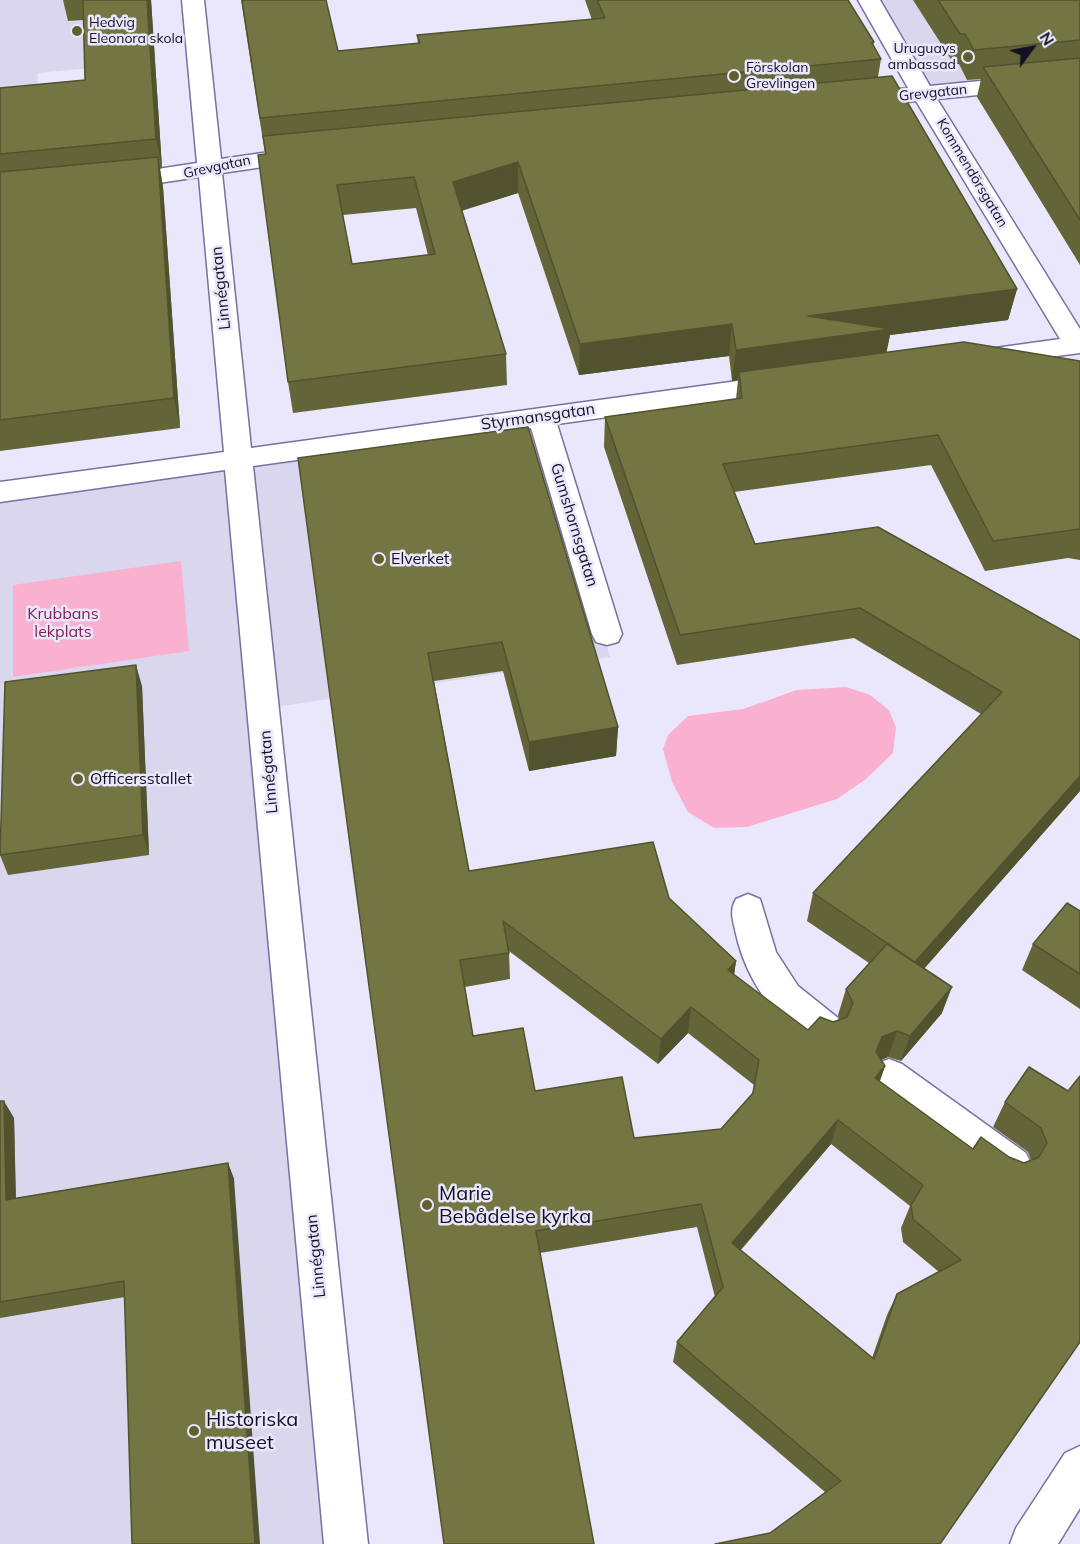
<!DOCTYPE html>
<meta charset="utf-8">
<style>
body{margin:0}
#map{position:relative;width:1080px;height:1544px;overflow:hidden;background:#eae7fd;font-family:Mulish,sans-serif}
canvas{display:block}
.north{position:absolute;left:1002px;top:18px;width:60px;height:60px;-webkit-text-stroke:4px #eae7fd;paint-order:stroke;rotate:58deg;font-size:16px;font-weight:700;line-height:24px;text-align:center;color:#131022}
.north::after{content:'';display:block;margin:auto;width:21px;height:27px;background:#131022;clip-path:polygon(50% 0,100% 100%,50% 72%,0 100%)}
</style>
<div id="map">
<canvas width="1080" height="1544"></canvas>
<div class="north">N</div>
</div>
<script>
const context = document.querySelector('canvas').getContext('2d');
context.lineJoin = 'round';
function paint(path, color) { context.fillStyle = color; context.fill(path, 'evenodd'); }
function strokePath(path, color, width, dash) { context.strokeStyle = color; context.lineWidth = width; context.lineCap = dash ? 'butt' : 'round'; context.setLineDash(dash || []); context.stroke(path); }
function write(font, color, halo, rows, align = 'center') {
  context.font = font + ' Mulish,sans-serif'; context.lineWidth = 5; context.setLineDash([]); context.textBaseline = 'middle'; context.strokeStyle = halo; context.fillStyle = color; for (const [text, x, y, turn = 0] of rows) {
    context.save(); context.translate(x, y); context.rotate((+turn || 0) * Math.PI / 180); context.textAlign = isNaN(turn) ? turn : align; if (halo) context.strokeText(text, 0, 0); context.fillText(text, 0, 0); context.restore();
  }
}
paint(new Path2D(`
 M 0,0 L 151,0 L 156,62 L 38,73 L 37,86 L 0,89 Z
 M 865,0 L 1020,0 L 1075,75 L 917,91 Z
 M 539,422 L 610,657 L 262,709 L 354,1544 L 0,1544 L 0,494 Z`), '#d9d6ee');
paint(new Path2D(`
 M 181,561 L 189,651 L 13,677 L 13,585 Z
 M 846,687 L 870,695 L 889,710 L 896,727 L 893,753 L 866,779 L 837,799 L 747,827 L 714,828 L 688,812 L 672,782 L 663,749 L 668,735 L 688,716 L 743,709 L 797,690 Z`), '#fab1d0');
const minor = new Path2D(`
 M 182,0 L 204,0 L 221,159 L 304,147 L 312,149 L 316,154 L 312,159 L 304,161 L 222,173 L 251,448 L 781,375 L 791,378 L 795,384 L 791,390 L 781,393 L 557,424 L 622,634 L 618,642 L 607,645 L 596,642 L 592,634 L 531,428 L 253,466 L 368,1544 L 324,1544 L 225,470 L 0,502 L 0,482 L 224,452 L 199,177 L 118,189 L 110,187 L 106,182 L 110,177 L 118,175 L 197,163 Z
 M 858,0 L 880,0 L 930,86 L 1080,71 L 1080,85 L 937,99 L 1080,329 L 1080,353 L 981,366 L 972,364 L 968,358 L 972,352 L 981,350 L 1060,339 L 916,101 L 860,107 L 852,105 L 849,100 L 852,95 L 908,88 Z
 M 748,894 L 760,899 L 776,952 L 798,986 L 838,1018 L 843,1030 L 838,1042 L 825,1046 C 779,1030 746,980 736,934 C 733,920 729,911 736,899 Z
 M 889,1059 L 902,1064 L 1026,1153 L 1032,1166 L 1026,1179 L 1012,1184 L 998,1179 L 876,1088 L 870,1076 L 876,1064 Z
 M 1080,1446 L 1080,1508 L 1058,1544 L 1010,1544 L 1016,1528 L 1065,1453 Z`);
strokePath(minor, '#7970a0', 3);
paint(minor, '#fff');
paint(new Path2D(`
 M 63,0 L 151,0 L 162,168 L 160,169 L 163,187 L 180,428 L 0,451 L 0,88 L 85,80 L 83,20 L 68,21 Z
 M 241,0 L 338,51 L 418,44 L 417,35 L 592,20 L 585,0 L 848,0 L 874,42 L 873,45 L 881,59 L 878,77 L 1017,289 L 1008,320 L 890,335 L 886,352 L 1080,361 L 1080,560 L 1068,558 L 985,571 L 931,465 L 734,492 L 755,544 L 878,527 L 1080,791 L 924,969 L 942,1013 L 901,1061 L 888,1057 L 881,1060 L 885,1066 L 880,1081 L 973,1149 L 1009,1157 L 1024,1163 L 1031,1160 L 1028,1152 L 993,1127 L 1005,1102 L 1068,1091 L 1080,1342 L 770,1533 L 825,1492 L 673,1362 L 677,1342 L 715,1297 L 697,1227 L 540,1253 L 594,1544 L 298,458 L 618,727 L 616,756 L 529,771 L 503,671 L 434,681 L 469,871 L 669,898 L 736,961 L 734,975 L 808,1030 L 840,1020 L 838,1015 L 846,989 L 869,963 L 807,921 L 813,893 L 981,714 L 854,638 L 677,665 L 604,447 L 605,417 L 736,399 L 738,380 L 732,381 L 729,356 L 579,375 L 518,193 L 462,210 L 506,354 L 507,385 L 293,413 L 288,382 L 265,154 ZM 416,208 L 428,255 L 352,264 L 343,215 ZM 509,951 L 658,1064 L 688,1033 L 754,1085 L 752,1094 L 721,1129 L 634,1138 L 535,1091 L 473,1036 L 465,987 L 510,979 ZM 831,1144 L 910,1206 L 901,1228 L 903,1242 L 939,1272 L 897,1294 L 887,1315 L 872,1358 L 741,1250 Z
 M 913,0 L 1080,0 L 1080,265 L 977,97 L 981,79 L 967,80 L 959,64 L 954,64 Z
 M 142,686 L 149,855 L 8,875 L 0,855 Z
 M 1080,911 L 1080,1009 L 1022,970 L 1033,944 Z
 M 0,1101 L 14,1118 L 16,1198 L 228,1163 L 234,1179 L 125,1297 L 0,1318 Z`), '#636539');
paint(new Path2D(`
 M 147,0 L 151,0 L 162,168 L 156,139 Z
 M 158,157 L 163,187 L 180,428 L 174,398 Z
 M 518,162 L 518,193 L 455,213 L 453,182 Z
 M 1017,289 L 1008,320 L 890,335 L 885,360 L 739,372 L 738,380 L 732,381 L 736,350 L 808,316 Z
 M 732,324 L 729,356 L 579,375 L 580,344 Z
 M 136,665 L 142,686 L 149,855 L 143,835 Z
 M 618,727 L 616,756 L 529,771 L 529,742 Z
 M 1080,776 L 1080,791 L 906,989 L 915,962 Z
 M 736,961 L 732,988 L 728,970 Z
 M 952,987 L 942,1013 L 901,1061 L 910,1036 Z
 M 691,1007 L 688,1033 L 658,1064 L 661,1039 Z
 M 897,1031 L 888,1057 L 874,1063 L 876,1052 L 882,1037 Z
 M 885,1066 L 876,1091 L 875,1078 Z
 M 4,1101 L 14,1118 L 16,1216 L 6,1200 Z
 M 838,1120 L 831,1144 L 727,1265 L 732,1243 Z
 M 228,1163 L 234,1179 L 260,1544 L 255,1544 Z`), '#50532e');
const building = new Path2D(`
 M 83,0 L 147,0 L 156,139 L 0,154 L 0,88 L 85,80 Z
 M 242,0 L 326,0 L 338,51 L 420,43 L 417,35 L 605,18 L 597,0 L 848,0 L 874,42 L 872,43 L 881,59 L 260,118 Z
 M 938,0 L 1080,0 L 1080,40 L 974,50 L 965,34 L 960,34 Z
 M 1080,58 L 1080,220 L 983,67 Z
 M 892,76 L 1017,289 L 808,316 L 891,329 L 736,350 L 732,324 L 580,344 L 518,162 L 453,182 L 506,354 L 288,382 L 258,155 L 266,154 L 263,136 ZM 414,177 L 435,254 L 352,264 L 337,185 Z
 M 158,157 L 174,398 L 0,420 L 0,172 Z
 M 964,342 L 1080,361 L 1080,529 L 993,541 L 938,435 L 723,464 L 755,544 L 878,527 L 1080,640 L 1080,776 L 915,962 L 813,893 L 1002,692 L 860,608 L 680,635 L 605,417 L 742,398 L 739,372 Z
 M 528,427 L 618,727 L 529,742 L 502,642 L 428,653 L 469,871 L 653,842 L 669,898 L 736,961 L 728,970 L 808,1030 L 820,1017 L 833,1022 L 847,1017 L 853,1003 L 846,989 L 887,944 L 952,987 L 910,1036 L 897,1031 L 882,1037 L 876,1052 L 885,1066 L 875,1078 L 973,1149 L 981,1137 L 1009,1157 L 1024,1163 L 1039,1157 L 1047,1143 L 1041,1128 L 1005,1102 L 1029,1067 L 1068,1091 L 1080,1076 L 1080,1342 L 940,1544 L 715,1544 L 770,1533 L 841,1481 L 677,1342 L 723,1287 L 701,1204 L 536,1231 L 594,1544 L 444,1544 L 298,458 ZM 503,921 L 661,1039 L 691,1007 L 759,1060 L 753,1093 L 721,1129 L 634,1138 L 622,1077 L 535,1091 L 523,1028 L 473,1036 L 460,960 L 509,953 ZM 838,1120 L 923,1185 L 911,1205 L 913,1219 L 961,1260 L 897,1294 L 874,1359 L 732,1243 Z
 M 136,665 L 143,835 L 0,855 L 5,682 Z
 M 1067,903 L 1080,911 L 1080,974 L 1033,944 Z
 M 0,1101 L 4,1101 L 6,1200 L 228,1163 L 255,1544 L 132,1544 L 124,1281 L 0,1302 Z`);
paint(building, '#737642');
strokePath(building, '#50532e', 1.5);
for (const [x, y, r, color] of [
 [77,31,6,"#5d612e"],
 [968,57,6,"#5d612e"],
 [734,76,6,"#5d612e"],
 [379,559,6,"#5d612e"],
 [78,779,6,"#5d612e"],
 [427,1205,6,"#5d612e"],
 [194,1431,6,"#5d612e"]
]) { const dot = new Path2D(); dot.arc(x, y, r, 0, 2 * Math.PI); context.fillStyle = color; context.fill(dot); strokePath(dot, '#eae7fd', 2); }
write('14px', '#131022', '#eae7fd', [
 ["Hedvig",89,23],
 ["Eleonora skola",89,39],
 ["Uruguays",956,49,"right"],
 ["ambassad",956,65,"right"],
 ["Förskolan",746,68],
 ["Grevlingen",746,84]
], 'left');
write('14px', '#131022', '#eae7fd', [
 ["Grevgatan",933,93,-6],
 ["Grevgatan",217,167,-12],
 ["Kommendörsgatan",972,173,59]
]);
write('16px', '#131022', '#eae7fd', [
 ["Linnégatan",221,288,-96],
 ["Styrmansgatan",538,417,-8],
 ["Gumshornsgatan",574,525,73],
 ["Linnégatan",269,772,-95],
 ["Linnégatan",316,1256,-96]
]);
write('16px', '#131022', '#eae7fd', [
 ["Elverket",391,559],
 ["Officersstallet",90,779]
], 'left');
write('16px', '#832056', '#eae7fd', [
 ["Krubbans",63,614],
 ["lekplats",63,632]
]);
write('20px', '#131022', '#eae7fd', [
 ["Marie",439,1194],
 ["Bebådelse kyrka",439,1217],
 ["Historiska",206,1420],
 ["museet",206,1443]
], 'left');
</script>
